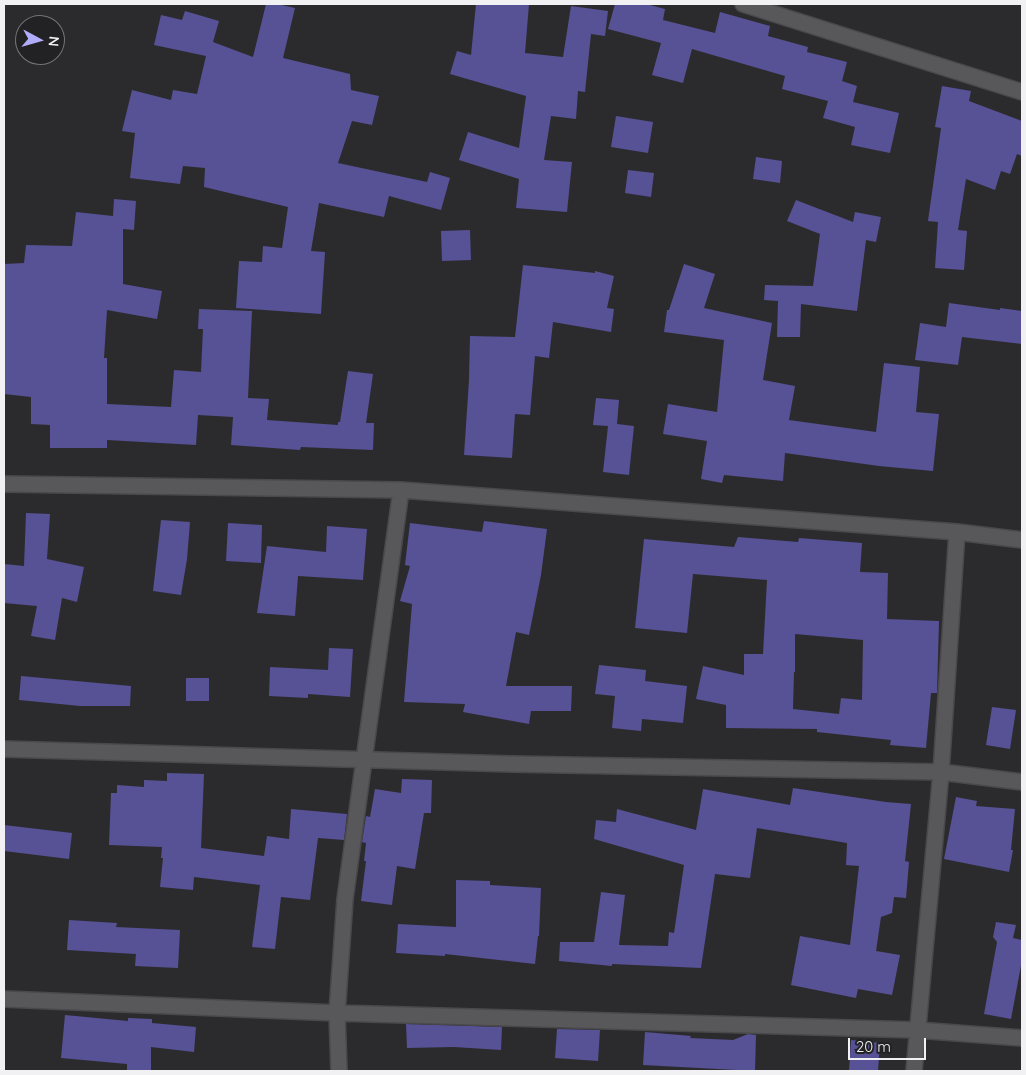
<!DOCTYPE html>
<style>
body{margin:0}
#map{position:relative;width:1026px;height:1075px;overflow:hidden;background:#2b2b2e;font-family:Quicksand,sans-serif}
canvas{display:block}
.frame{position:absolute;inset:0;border:5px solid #f1f1f3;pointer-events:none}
.north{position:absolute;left:15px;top:15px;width:50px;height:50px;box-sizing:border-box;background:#222224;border:1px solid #757577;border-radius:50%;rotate:96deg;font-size:14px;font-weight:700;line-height:20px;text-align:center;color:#f1f1f3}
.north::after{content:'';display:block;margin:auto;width:18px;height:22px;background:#b1adfa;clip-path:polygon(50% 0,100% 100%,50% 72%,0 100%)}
.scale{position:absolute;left:848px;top:1038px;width:78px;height:22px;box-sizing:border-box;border:2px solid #f1f1f3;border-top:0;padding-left:6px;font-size:15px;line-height:18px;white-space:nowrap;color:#f1f1f3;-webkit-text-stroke:4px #222224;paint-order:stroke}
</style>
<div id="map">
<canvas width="1026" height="1075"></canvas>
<div class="frame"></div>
<div class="north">N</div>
<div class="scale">20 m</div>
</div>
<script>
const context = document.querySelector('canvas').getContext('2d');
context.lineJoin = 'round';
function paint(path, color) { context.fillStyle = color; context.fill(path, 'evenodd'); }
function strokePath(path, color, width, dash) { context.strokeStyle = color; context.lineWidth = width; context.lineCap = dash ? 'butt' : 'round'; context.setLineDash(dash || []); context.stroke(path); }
paint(new Path2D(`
 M 266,4 L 277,4 L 295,8 L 283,58 L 350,74 L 351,90 L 379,96 L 372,125 L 352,121 L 338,163 L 427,182 L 430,172 L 450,178 L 441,210 L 389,196 L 384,217 L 319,203 L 311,251 L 325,252 L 321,314 L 236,308 L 239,261 L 262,262 L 263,246 L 282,248 L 288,207 L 204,187 L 205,168 L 183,166 L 180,184 L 130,178 L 135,133 L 122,131 L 132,90 L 171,100 L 173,90 L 197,94 L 206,56 L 154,45 L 161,15 L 182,20 L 185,11 L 219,21 L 213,42 L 253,57 Z
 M 476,4 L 529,4 L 525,53 L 563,57 L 571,6 L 608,11 L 605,36 L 591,34 L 585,92 L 578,91 L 576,119 L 551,116 L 544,160 L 572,162 L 567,212 L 516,208 L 519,179 L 459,160 L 468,132 L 519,148 L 526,96 L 450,74 L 457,51 L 471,55 Z
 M 615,4 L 646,4 L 665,9 L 663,20 L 715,33 L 720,12 L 770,26 L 768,36 L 808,47 L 807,52 L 847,62 L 842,81 L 857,86 L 853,102 L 899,113 L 890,153 L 851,145 L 855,127 L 823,118 L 828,101 L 782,89 L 785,76 L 692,49 L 683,83 L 652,75 L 661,43 L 608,29 Z
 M 942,86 L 971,91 L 969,101 L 1022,121 L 1022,156 L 1017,154 L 1010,174 L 1001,171 L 995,190 L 966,179 L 958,230 L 967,231 L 964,270 L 935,268 L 938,222 L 928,221 L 941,128 L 935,127 Z
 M 616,116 L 653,122 L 648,153 L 611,147 Z
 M 756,157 L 782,161 L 780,183 L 753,179 Z
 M 628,170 L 654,173 L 651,197 L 625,193 Z
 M 114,199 L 136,201 L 134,230 L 123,229 L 123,284 L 162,291 L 157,319 L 107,310 L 104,358 L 107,358 L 107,404 L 171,407 L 174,370 L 201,372 L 203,329 L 198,329 L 199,309 L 252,311 L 248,398 L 269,399 L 267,420 L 338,425 L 338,422 L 340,422 L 348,371 L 373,374 L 366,423 L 374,423 L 373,450 L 301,447 L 300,450 L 231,445 L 233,417 L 198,415 L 196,445 L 107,440 L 107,448 L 50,448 L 50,425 L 31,424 L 31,397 L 4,394 L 4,264 L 24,263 L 26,245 L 72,246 L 76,212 L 113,216 Z
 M 796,200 L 853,222 L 855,212 L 881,217 L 876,242 L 866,240 L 857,311 L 801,304 L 800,337 L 777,337 L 778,301 L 764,300 L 765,285 L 813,286 L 820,234 L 787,221 Z
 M 470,230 L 471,260 L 442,261 L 441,231 Z
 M 684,264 L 715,274 L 704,308 L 772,323 L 763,380 L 795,386 L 789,420 L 876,432 L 884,363 L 920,367 L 916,412 L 939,414 L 933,471 L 879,466 L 785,453 L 783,481 L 724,475 L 722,483 L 701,479 L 707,441 L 663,434 L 668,404 L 717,412 L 724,340 L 664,332 L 667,310 L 669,310 Z
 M 523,265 L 595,273 L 595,271 L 614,276 L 607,308 L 614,309 L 611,332 L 553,322 L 549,358 L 535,356 L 530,415 L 515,414 L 512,458 L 464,455 L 469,380 L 470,336 L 515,337 Z
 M 949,303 L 1000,310 L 1000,308 L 1022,311 L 1022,344 L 962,337 L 958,365 L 915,360 L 920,323 L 946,327 Z
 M 596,398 L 619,400 L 617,424 L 634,426 L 629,475 L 603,472 L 608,426 L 593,425 Z
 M 26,513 L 50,514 L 47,559 L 84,567 L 77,602 L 62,598 L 55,640 L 31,636 L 37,606 L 4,603 L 4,564 L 24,566 Z
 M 161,520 L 190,522 L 187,559 L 181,595 L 153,591 Z
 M 484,521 L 547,529 L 541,575 L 529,635 L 516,632 L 506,686 L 572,686 L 571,711 L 531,711 L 529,724 L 463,712 L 465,704 L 404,702 L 412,604 L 400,601 L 410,566 L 405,565 L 410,523 L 482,532 Z
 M 228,523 L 262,525 L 261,563 L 226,561 Z
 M 327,526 L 367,529 L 363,580 L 298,576 L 295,616 L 257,613 L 267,546 L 326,552 Z
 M 738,537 L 798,542 L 799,538 L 862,543 L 860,572 L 888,573 L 887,619 L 939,621 L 937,693 L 931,693 L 926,748 L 890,745 L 891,740 L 817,732 L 817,729 L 726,728 L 726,705 L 696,699 L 703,666 L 744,675 L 744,654 L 763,654 L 767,580 L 693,574 L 687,633 L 635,628 L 644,539 L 734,547 ZM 795,634 L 863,640 L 862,700 L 841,698 L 839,714 L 793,709 L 794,672 L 795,672 Z
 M 329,648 L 353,649 L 350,697 L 308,694 L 308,698 L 269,696 L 270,667 L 328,670 Z
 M 599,665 L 646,670 L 645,681 L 687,686 L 683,723 L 642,719 L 641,731 L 612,728 L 615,696 L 595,694 Z
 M 21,676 L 131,686 L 130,706 L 80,706 L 19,700 Z
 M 186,678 L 209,678 L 209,701 L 186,701 Z
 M 992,707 L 1016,710 L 1010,749 L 986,745 Z
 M 167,773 L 204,774 L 201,848 L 264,856 L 267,836 L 289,839 L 291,809 L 347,814 L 344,840 L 318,838 L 310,900 L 281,897 L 275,949 L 252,947 L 260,885 L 194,877 L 193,890 L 160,887 L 163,858 L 161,858 L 162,847 L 109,845 L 111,793 L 117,793 L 117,785 L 144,787 L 144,780 L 167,781 Z
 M 402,779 L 432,780 L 431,813 L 424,813 L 415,869 L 397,866 L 392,905 L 361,901 L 366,861 L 364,861 L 366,843 L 362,842 L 366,816 L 370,817 L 375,789 L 401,793 Z
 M 793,788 L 886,802 L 911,804 L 905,861 L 909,862 L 906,898 L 894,897 L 892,913 L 881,917 L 876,951 L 900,955 L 892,995 L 858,989 L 856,998 L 791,985 L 800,936 L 850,945 L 859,866 L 846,865 L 847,843 L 757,828 L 750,878 L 715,874 L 701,968 L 612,964 L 612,966 L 559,961 L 560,942 L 594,942 L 601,892 L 625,895 L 619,945 L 668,946 L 669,932 L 674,933 L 684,865 L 594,839 L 596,820 L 616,822 L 617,809 L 696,830 L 703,789 L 790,805 Z
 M 956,797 L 977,801 L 976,806 L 1015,809 L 1011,850 L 1013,850 L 1009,872 L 944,859 Z
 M 4,825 L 72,833 L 69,859 L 4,851 Z
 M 456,880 L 490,881 L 490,885 L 541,888 L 539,936 L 538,936 L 535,964 L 445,954 L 445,956 L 396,953 L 398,924 L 456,927 Z
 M 69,920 L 117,923 L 116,927 L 180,930 L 178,968 L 135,966 L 136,954 L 67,950 Z
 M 996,922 L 1016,925 L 1013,938 L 1022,940 L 1022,960 L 1011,1019 L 984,1014 L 997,942 L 993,937 Z
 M 65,1015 L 128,1021 L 128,1018 L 152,1019 L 152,1023 L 196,1027 L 194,1052 L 151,1047 L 151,1071 L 127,1071 L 127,1064 L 61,1058 Z
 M 406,1024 L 502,1027 L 501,1050 L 454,1047 L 407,1048 Z
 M 557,1029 L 600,1030 L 598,1061 L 555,1058 Z
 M 645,1032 L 691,1036 L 690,1038 L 733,1040 L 748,1034 L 756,1035 L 755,1071 L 643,1065 Z
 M 851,1040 L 880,1043 L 878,1071 L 849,1071 Z`), '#575195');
const minor = new Path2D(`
 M 743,4 L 1022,92
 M 4,484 L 401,490 L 957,532 L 1022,540
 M 4,749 L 512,764 L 941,772 L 1022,782
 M 4,999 L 337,1013 L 917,1030 L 1022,1038
 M 339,1071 L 337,1013 L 345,899 L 401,490
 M 914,1071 L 941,772 L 957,532`);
strokePath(minor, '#49494b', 18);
strokePath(minor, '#58585b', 15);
</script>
